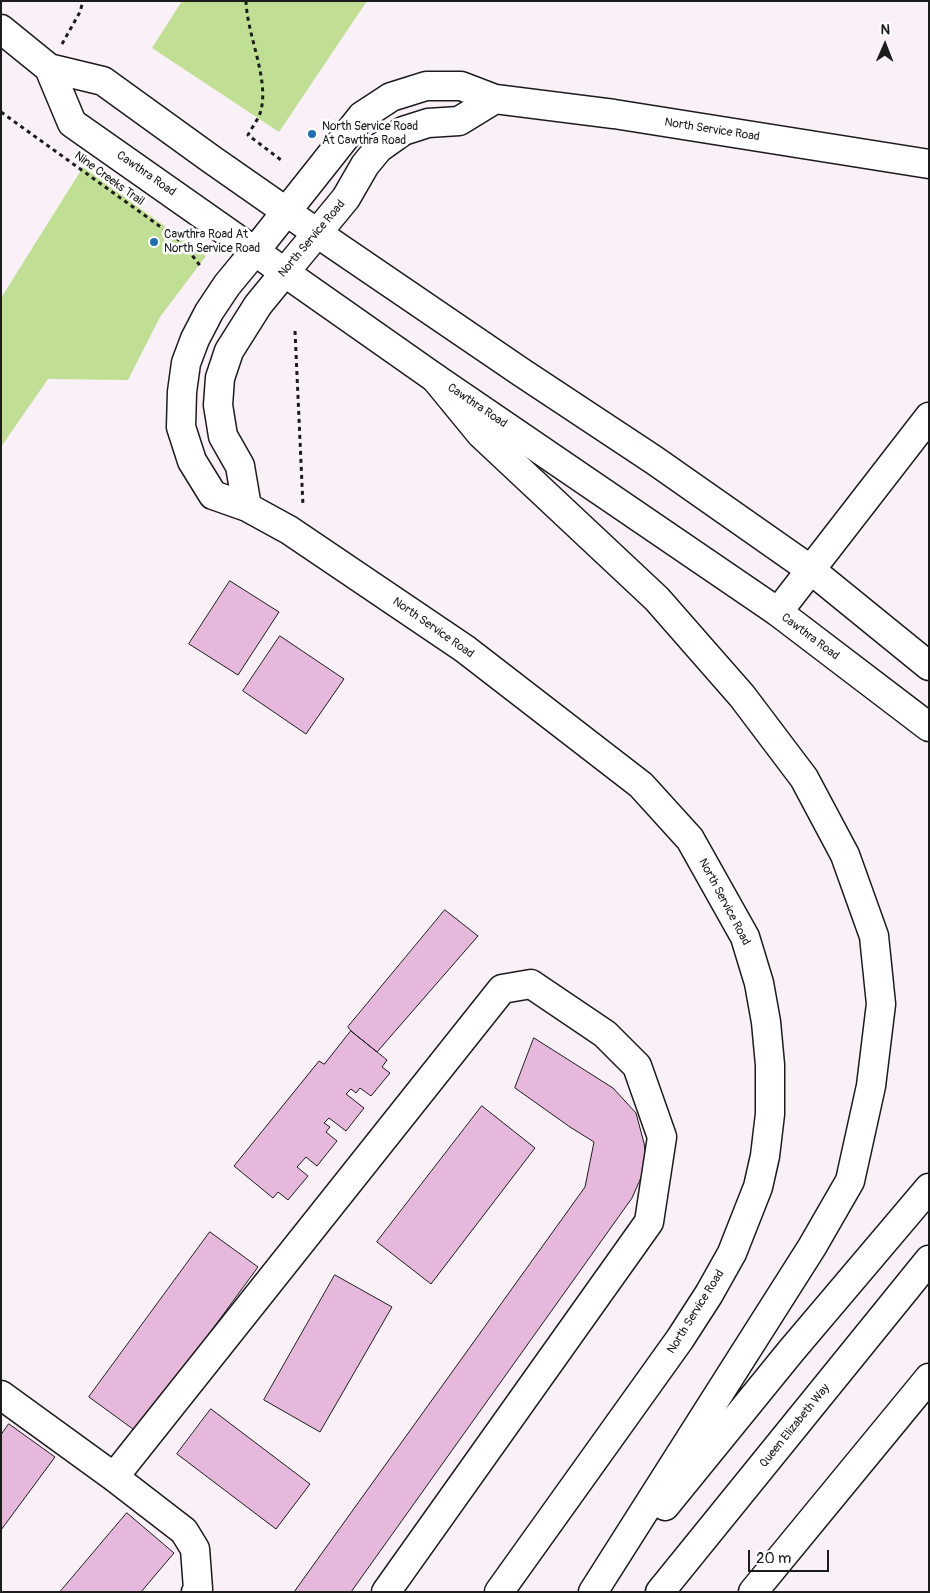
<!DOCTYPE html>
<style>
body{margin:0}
#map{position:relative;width:930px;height:1593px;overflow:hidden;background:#faf1f8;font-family:Pangolin,sans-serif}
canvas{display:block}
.frame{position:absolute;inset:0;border:2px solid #1c1c1c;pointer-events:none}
.north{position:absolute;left:860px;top:20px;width:50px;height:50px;-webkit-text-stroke:4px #fff;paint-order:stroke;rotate:1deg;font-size:14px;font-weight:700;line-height:20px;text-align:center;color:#1c1c1c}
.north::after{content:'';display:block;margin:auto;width:18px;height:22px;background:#1c1c1c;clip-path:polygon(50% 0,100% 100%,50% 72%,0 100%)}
.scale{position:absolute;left:748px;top:1550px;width:81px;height:22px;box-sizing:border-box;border:2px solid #1c1c1c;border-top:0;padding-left:6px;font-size:15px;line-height:18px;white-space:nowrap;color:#1c1c1c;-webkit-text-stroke:4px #fff;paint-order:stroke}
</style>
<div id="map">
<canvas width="930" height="1593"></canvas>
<div class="frame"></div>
<div class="north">N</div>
<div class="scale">20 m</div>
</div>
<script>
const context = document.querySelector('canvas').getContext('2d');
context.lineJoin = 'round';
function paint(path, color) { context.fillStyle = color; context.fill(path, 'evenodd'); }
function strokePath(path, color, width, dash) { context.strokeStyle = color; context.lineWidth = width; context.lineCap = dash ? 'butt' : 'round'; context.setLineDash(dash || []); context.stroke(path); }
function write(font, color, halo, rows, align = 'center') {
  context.font = font + ' Pangolin,sans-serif'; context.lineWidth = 5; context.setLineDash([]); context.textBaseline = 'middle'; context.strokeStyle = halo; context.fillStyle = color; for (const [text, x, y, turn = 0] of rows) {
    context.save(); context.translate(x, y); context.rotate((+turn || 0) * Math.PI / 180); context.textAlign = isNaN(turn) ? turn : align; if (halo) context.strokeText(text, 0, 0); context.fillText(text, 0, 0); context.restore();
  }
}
paint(new Path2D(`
 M 182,1 L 367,1 L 279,132 L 152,48 Z
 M 83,167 L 206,256 L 160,317 L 128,380 L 48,379 L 1,447 L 1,298 Z`), '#c1de95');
const building = new Path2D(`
 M 230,581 L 279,612 L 238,675 L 189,644 Z
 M 280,636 L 344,679 L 306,734 L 243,691 Z
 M 445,910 L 478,936 L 377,1052 L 351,1031 L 348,1027 Z
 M 351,1031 L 387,1060 L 382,1067 L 390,1073 L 371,1096 L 360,1088 L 356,1093 L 351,1089 L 346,1094 L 364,1108 L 346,1131 L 329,1118 L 324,1123 L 330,1127 L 326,1132 L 337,1141 L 317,1166 L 306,1157 L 297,1167 L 308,1176 L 288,1200 L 278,1192 L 273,1198 L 234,1166 L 319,1061 L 324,1064 Z
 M 534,1038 L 613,1088 L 636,1113 L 644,1143 L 647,1164 L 632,1198 L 351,1592 L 294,1592 L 585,1187 L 594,1142 L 570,1127 L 515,1088 Z
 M 482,1106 L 535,1148 L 431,1284 L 377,1242 Z
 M 210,1232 L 258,1267 L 137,1432 L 89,1397 Z
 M 335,1275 L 392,1307 L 320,1432 L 264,1400 Z
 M 211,1409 L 310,1484 L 276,1529 L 177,1454 Z
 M 9,1424 L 55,1457 L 1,1530 L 1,1435 Z
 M 127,1513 L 174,1553 L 141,1592 L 60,1592 Z`);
paint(building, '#e6b8dc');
strokePath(building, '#1c1c1c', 1);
const minor = new Path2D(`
 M 255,251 L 227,285 L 209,312 L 195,339 L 186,363 L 182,392 L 181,427 L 192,461 L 213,495 L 247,507 L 289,530 L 465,649 L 641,785 L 690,839 L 745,937 L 759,983 L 766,1022 L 770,1065 L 770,1114 L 765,1156 L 758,1187 L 732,1253 L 709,1294 L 680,1339 L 499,1592
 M 247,507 L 240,466 L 223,436 L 218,405 L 220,378 L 229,351 L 258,305 L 285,272
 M 1,1395 L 114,1477 L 184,1531 L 195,1549 L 198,1589 L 196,1592
 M 114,1477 L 502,989 L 531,984 L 605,1034 L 637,1066 L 662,1137 L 649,1222 L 386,1592`);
const major = new Path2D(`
 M 1,29 L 49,68 L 103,81 L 211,159 L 317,233 L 521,372 L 654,460 L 811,570 L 929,666
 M 49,68 L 72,123 L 435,378 L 778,612 L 929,727
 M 255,251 L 362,116 L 391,97 L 426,86 L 461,86 L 495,99 L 614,114 L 929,164
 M 285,272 L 346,198 L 365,165 L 379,148 L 403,131 L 428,123 L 459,121 L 495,99`);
const highway = new Path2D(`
 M 435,378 L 481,434 L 657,599 L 742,696 L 804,778 L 845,855 L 874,936 L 881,1004 L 871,1086 L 850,1181 L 812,1247 L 593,1592
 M 778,612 L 929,417
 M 665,1506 L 791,1351 L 929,1188
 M 660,1592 L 929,1260
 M 753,1592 L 929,1378`);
strokePath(minor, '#1c1c1c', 31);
strokePath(major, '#1c1c1c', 31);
strokePath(highway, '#1c1c1c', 31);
strokePath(new Path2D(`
 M 246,1 C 247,35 269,78 261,110 C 259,119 252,127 248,135 L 281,160
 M 62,44 L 80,12 L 83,1
 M 1,112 L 183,243 L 201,267
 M 295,331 L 303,506`), '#1c1c1c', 3, [4, 4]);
strokePath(minor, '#fff', 28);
strokePath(major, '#fff', 28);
strokePath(highway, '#fff', 28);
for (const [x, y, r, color] of [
 [312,134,5,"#1f6fb2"],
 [154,242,5,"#1f6fb2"]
]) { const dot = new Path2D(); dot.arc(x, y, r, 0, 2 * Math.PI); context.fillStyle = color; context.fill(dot); strokePath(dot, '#fff', 2); }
write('12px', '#1c1c1c', '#fff', [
 ["North Service Road",322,127],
 ["At Cawthra Road",322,141],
 ["Cawthra Road At",164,235],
 ["North Service Road",164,249]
], 'left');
write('12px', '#1c1c1c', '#fff', [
 ["North Service Road",712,130,9],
 ["Cawthra Road",146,174,35],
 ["Nine Creeks Trail",109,179,36],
 ["North Service Road",312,239,-50],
 ["Cawthra Road",477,406,34],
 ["North Service Road",433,628,35],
 ["Cawthra Road",810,637,37],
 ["North Service Road",724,902,62],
 ["North Service Road",696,1312,-58],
 ["Queen Elizabeth Way",795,1426,-51]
]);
</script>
